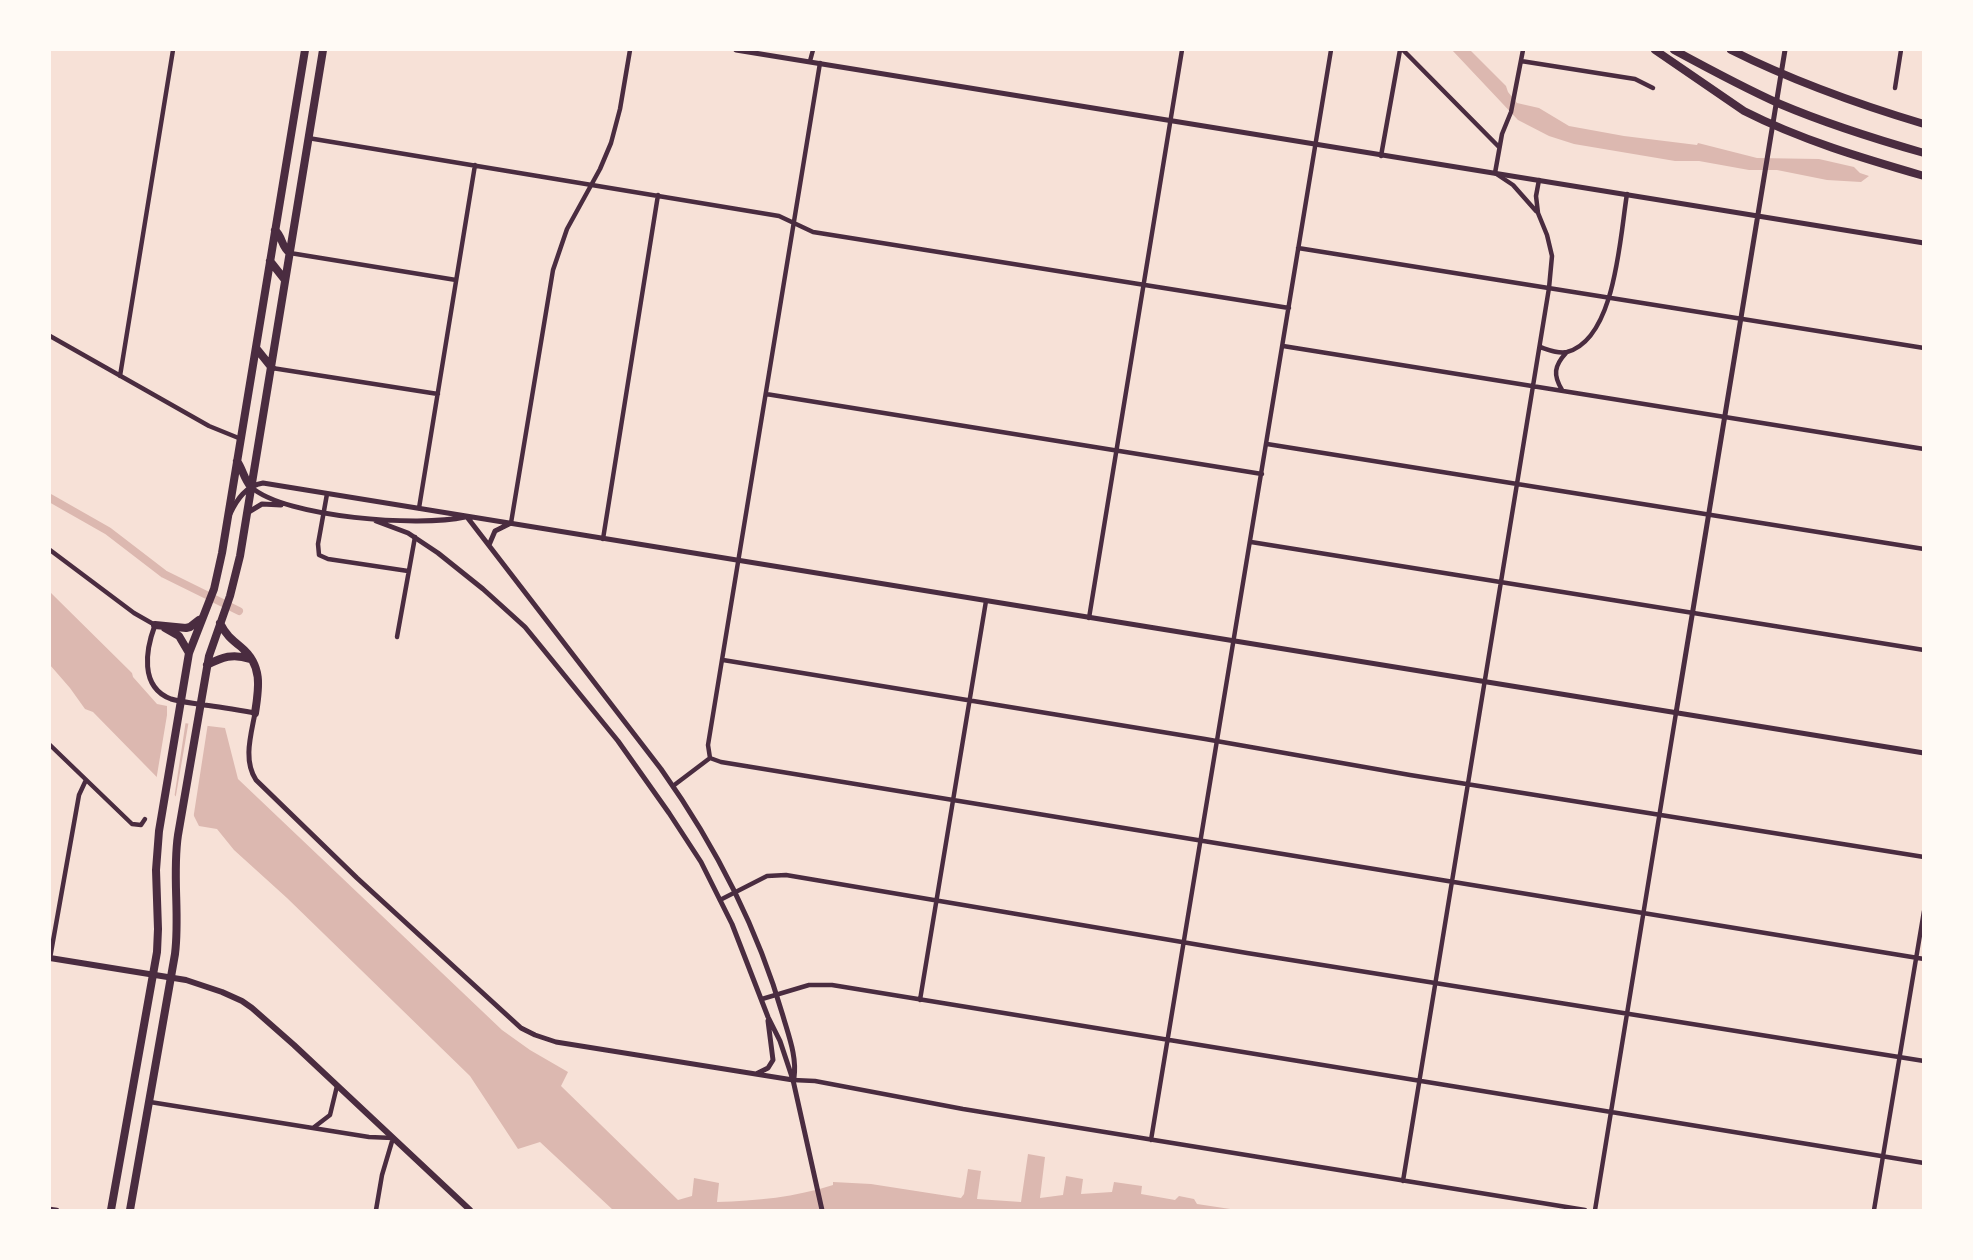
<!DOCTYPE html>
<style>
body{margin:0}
#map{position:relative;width:1973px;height:1260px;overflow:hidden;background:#f7e1d7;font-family:"Source Sans 3",sans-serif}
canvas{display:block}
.frame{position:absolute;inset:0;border:51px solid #fffaf5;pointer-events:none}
</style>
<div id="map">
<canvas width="1973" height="1260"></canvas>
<div class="frame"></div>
</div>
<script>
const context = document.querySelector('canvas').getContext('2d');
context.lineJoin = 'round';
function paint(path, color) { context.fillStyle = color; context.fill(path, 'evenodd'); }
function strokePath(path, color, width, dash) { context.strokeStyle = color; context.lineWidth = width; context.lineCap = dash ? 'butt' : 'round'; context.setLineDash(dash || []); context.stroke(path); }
paint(new Path2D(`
 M 1452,50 L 1470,50 L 1506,86 L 1508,92 L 1517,103 L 1539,108 L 1569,126 L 1624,136 L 1697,145 L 1698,143 L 1757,158 L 1819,159 L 1854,167 L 1860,173 L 1869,176 L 1861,182 L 1827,180 L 1777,170 L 1749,170 L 1699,161 L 1675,161 L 1574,144 L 1549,136 L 1518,120 Z
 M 50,592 L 132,673 L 133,677 L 157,704 L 167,706 L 167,721 L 225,728 L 238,779 L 502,1030 L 530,1050 L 568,1072 L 561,1086 L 678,1200 L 692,1196 L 694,1178 L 719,1183 L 717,1202 C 757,1201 795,1197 833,1185 L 833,1182 L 871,1184 L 961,1198 L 964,1194 L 968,1169 L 981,1171 L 977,1199 L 1021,1202 L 1028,1154 L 1045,1157 L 1040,1198 L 1063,1195 L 1066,1176 L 1083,1179 L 1081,1194 L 1112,1192 L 1114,1182 L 1142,1186 L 1141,1194 L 1175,1200 L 1179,1196 L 1194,1199 L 1197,1204 L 1237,1210 L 613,1210 L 540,1142 L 518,1149 L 470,1076 L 287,898 L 234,850 L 217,829 L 199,826 L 193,814 L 93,712 L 85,709 L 70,688 L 50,665 Z`), '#dcb8b0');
paint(new Path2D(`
 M 169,703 L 170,718 L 186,720 L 174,799 L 156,781 Z
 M 189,720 L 208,723 L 193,820 L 175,801 Z`), '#f7e1d7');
strokePath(new Path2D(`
 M 50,498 L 108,531 L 164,574 L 239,611`), '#dcb8b0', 8);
strokePath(new Path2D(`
 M 1403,50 L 1499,147
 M 1523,50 L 1511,112 L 1502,134 L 1495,173 L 1513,185 L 1536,211
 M 810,61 L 813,50
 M 1521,61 L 1635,79 L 1653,88
 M 1895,88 L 1901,50
 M 308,138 L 779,216 L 813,232 L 1289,308
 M 1381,156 L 1400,50
 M 1298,248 L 1924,348
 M 290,253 L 456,280
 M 50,336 L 209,426 L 241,439
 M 1283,346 L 1924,449
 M 1540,347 C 1549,350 1558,354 1567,352 C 1616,339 1620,235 1627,194
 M 272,368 L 438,394
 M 120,376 L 173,50
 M 1562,390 C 1553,375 1554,366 1566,353
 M 766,394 L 1262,474
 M 1267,444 L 1924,549
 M 327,494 L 318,544 L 319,555 L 328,559 L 408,571
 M 419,508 L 475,165
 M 511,523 L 553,270 L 567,229 L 600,169 L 611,143 L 620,109 L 630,50
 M 603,539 L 658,195
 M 1251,542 L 1924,650
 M 50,550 L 134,613 L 155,625
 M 1089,618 L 1182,50
 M 397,637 L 415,537
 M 723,660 L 1205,739 L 1410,775 L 1924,857
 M 50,745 L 132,824 L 141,825 L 145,819
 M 710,758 L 721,762 L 1924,959
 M 710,758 L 708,745 L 820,63
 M 673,786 L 710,758
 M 720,900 L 767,876 L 786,875 L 1247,953 L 1924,1061
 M 50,958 L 79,795 L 86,780
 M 762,999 L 809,985 L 832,985 L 1924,1163
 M 920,1000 L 986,601
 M 793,1080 L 815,1081 L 963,1109 L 1585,1210
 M 150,1102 L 369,1137 L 393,1138 L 382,1175 L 376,1210
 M 313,1128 L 330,1115 L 337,1086
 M 1151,1140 L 1331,50
 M 1403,1181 L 1549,288 L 1552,256 L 1547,235 L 1538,213 L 1536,196 L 1539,180
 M 50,1209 L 57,1210
 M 1595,1210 L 1676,713
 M 1874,1210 L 1924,911`), '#4a2c40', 4.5);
strokePath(new Path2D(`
 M 736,50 L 1924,243
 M 251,487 C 286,518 420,527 465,517
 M 247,513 L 262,504 L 281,505
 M 230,514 C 237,499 246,486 263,483 L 1924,753
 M 467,517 L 661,769 C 715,845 757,926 783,1016 C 789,1037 797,1057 794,1078
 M 376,521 L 408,533 L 438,553 L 483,589 L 525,627 L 618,741 L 669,813 L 701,862 L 732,924 L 768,1017 L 780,1041 L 793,1080 L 822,1210
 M 489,545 L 495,531 L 509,524
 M 155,625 C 146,649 139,687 171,699 C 181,702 193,703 204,705 C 221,707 238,710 255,713 C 251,735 243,760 256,780 L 357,878 L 521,1028 L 535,1035 L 556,1042 L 793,1080
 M 1676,713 L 1785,50
 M 756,1074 L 768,1068 L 773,1060 L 768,1021`), '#4a2c40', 5);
strokePath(new Path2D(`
 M 50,958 L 186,980 L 222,992 L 242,1001 L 252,1008 L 294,1045 L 470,1210`), '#4a2c40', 6);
strokePath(new Path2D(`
 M 275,230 C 283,237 281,247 290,253
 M 270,261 L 285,280
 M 256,348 L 272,368
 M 237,461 C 243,470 244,479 251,487
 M 220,623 C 226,635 231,639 241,647 C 263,665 259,688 255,713
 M 155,625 L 186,628 L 190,627 L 199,620
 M 165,628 L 179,636 L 189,653
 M 207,665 C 222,657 233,653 250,659
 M 111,1210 L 157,952 L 158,929 L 156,870 L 159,831 L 189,653 L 214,589 L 222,553 L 305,50
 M 130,1210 L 175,954 C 180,914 172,875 178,835 L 209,656 L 230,596 L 240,556 L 323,50`), '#4a2c40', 8);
strokePath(new Path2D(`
 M 1655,50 L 1744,111 C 1801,140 1862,158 1924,176
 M 1674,50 C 1709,69 1744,88 1780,104 C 1827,124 1875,139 1924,153
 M 1731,50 C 1793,81 1857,104 1924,124`), '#4a2c40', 8);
</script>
